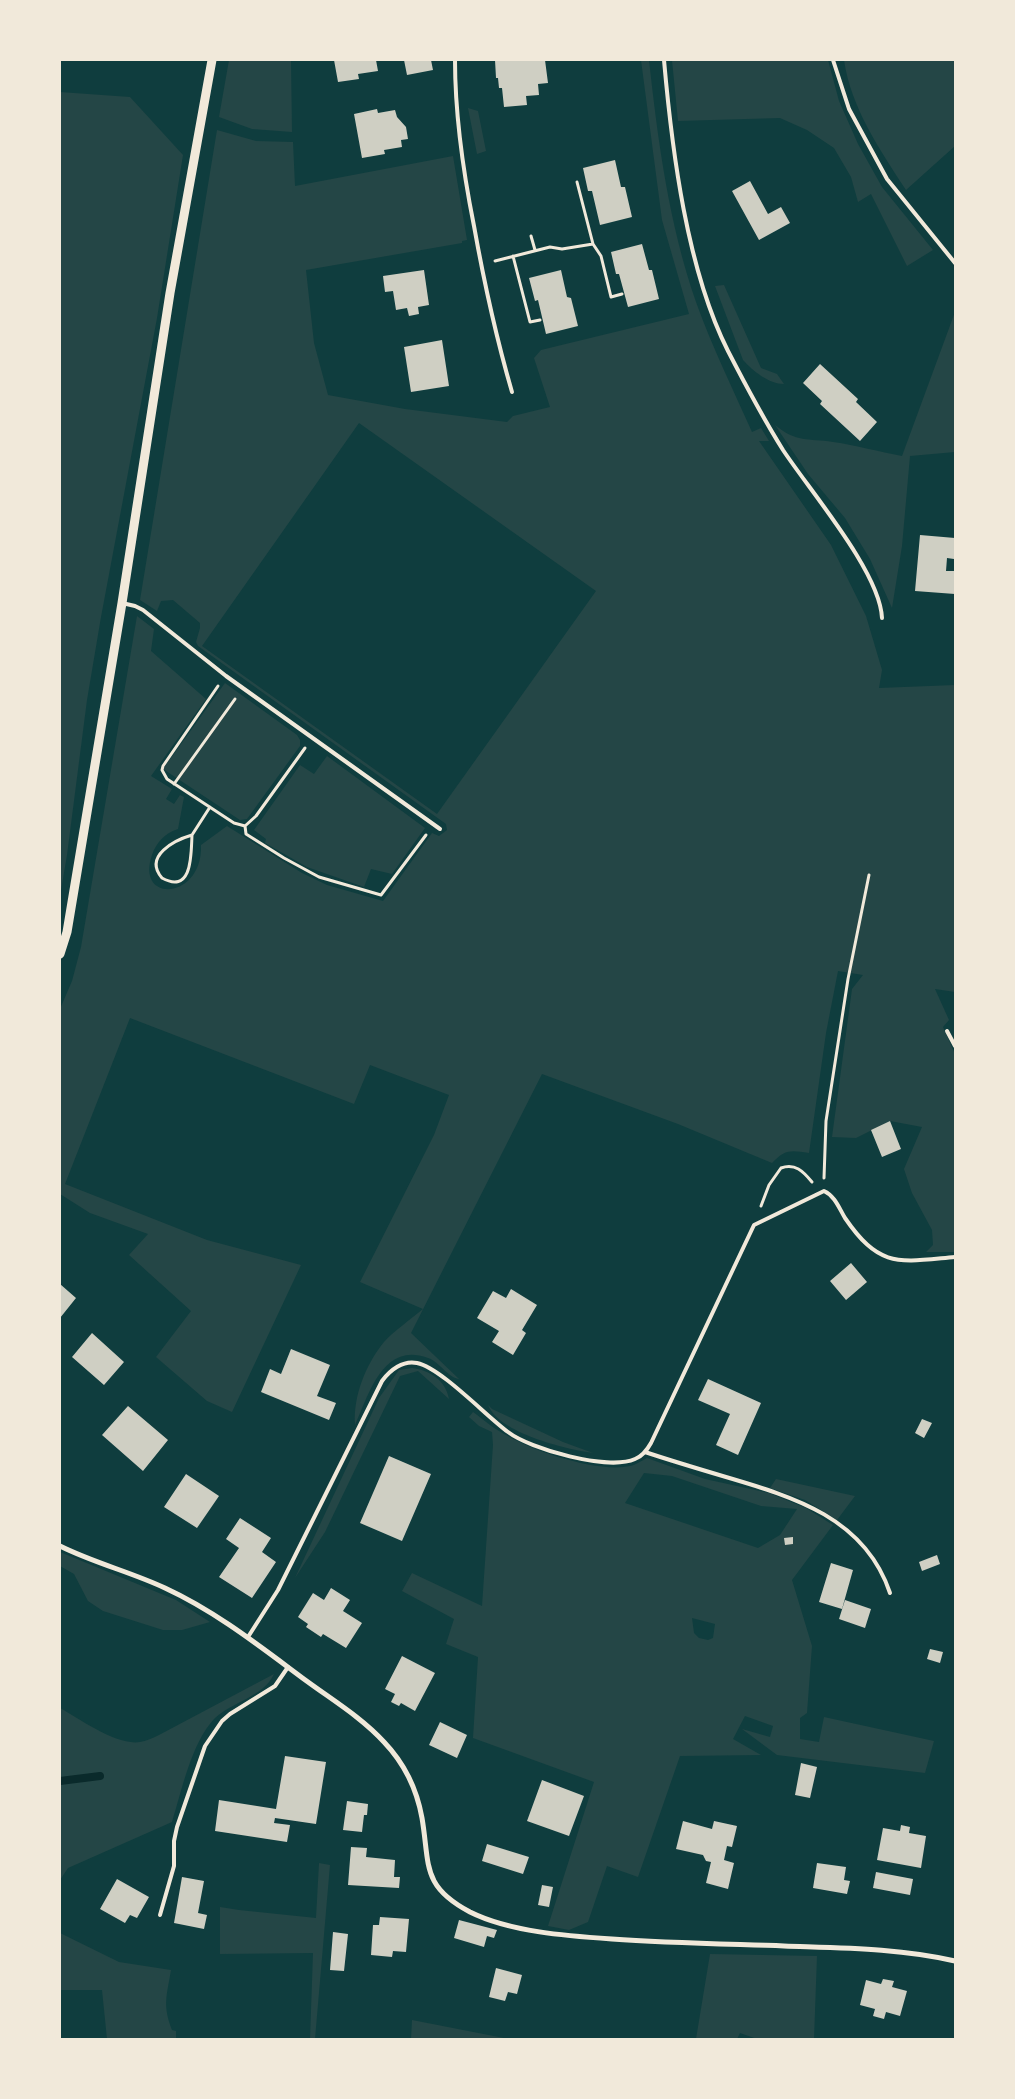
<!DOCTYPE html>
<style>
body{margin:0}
#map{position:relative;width:1015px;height:2099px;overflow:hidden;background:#0f3d3e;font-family:"Noto Sans",sans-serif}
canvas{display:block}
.frame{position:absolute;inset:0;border:61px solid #f1e9da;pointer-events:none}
</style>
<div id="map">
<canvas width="1015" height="2099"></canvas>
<div class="frame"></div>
</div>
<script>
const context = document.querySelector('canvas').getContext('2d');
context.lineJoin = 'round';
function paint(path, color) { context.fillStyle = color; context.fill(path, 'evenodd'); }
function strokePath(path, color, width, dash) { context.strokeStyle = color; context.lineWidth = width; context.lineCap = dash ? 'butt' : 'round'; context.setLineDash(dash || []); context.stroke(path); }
paint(new Path2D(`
 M 229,60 L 291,60 L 292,132 L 252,129 L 219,117 Z
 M 641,60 L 649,60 C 658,142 669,224 696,302 C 712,347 733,389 752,432 L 761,428 L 769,441 L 759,441 L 831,545 L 866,616 L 882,670 L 879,688 L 955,685 L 955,992 L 935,989 L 949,1020 L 943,1027 L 955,1054 L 955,1252 L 926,1252 L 933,1245 L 932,1230 L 912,1193 L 904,1169 L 922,1127 L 890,1121 L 856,1138 L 832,1137 L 852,989 L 863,975 L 838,971 L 826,1033 L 809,1153 C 791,1150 785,1149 772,1163 L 678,1124 L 542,1074 L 411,1333 L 459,1379 C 447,1377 440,1362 428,1358 C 383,1341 369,1394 355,1425 C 353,1396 366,1364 384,1342 C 395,1330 410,1320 423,1309 L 360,1282 L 434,1135 L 449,1095 L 370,1065 L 354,1104 L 130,1018 L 65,1184 L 207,1240 L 301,1265 L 232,1412 L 207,1401 L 156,1357 L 191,1311 L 129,1255 L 148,1234 L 90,1213 L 60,1194 L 60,1009 L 72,981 L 81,947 L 137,616 L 154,629 L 151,651 L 206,699 L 151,776 L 172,789 L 166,799 L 174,804 L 180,795 L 184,797 L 178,829 C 165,833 156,843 152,855 C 135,904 203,900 201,845 L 227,826 L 302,873 L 327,885 L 383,901 L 432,833 L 439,836 L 447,830 L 446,824 L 198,646 L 196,642 L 200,628 L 200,623 L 173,600 L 161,601 L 157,611 L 140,600 L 217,130 L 256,141 L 293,142 L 295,186 L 453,156 L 467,240 L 462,241 L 462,243 L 306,270 L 314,343 L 328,395 L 405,409 L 507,422 L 513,416 L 550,407 L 534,358 L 541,350 L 689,314 L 662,220 ZM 359,423 L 596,591 L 437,814 L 202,646 Z
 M 672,60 L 828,60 L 839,101 L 858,144 L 882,187 L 933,250 L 907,266 L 871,194 L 858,202 L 851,177 L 834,148 L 807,130 L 780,118 L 678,121 Z
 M 844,60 L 955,60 L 955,146 L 906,190 C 880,150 851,108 844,60 Z
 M 60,92 L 130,97 L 183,155 L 157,318 L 101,617 L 87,700 L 67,855 L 60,896 Z
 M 468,108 L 478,111 L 486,151 L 477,154 Z
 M 724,285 L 761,368 L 777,374 L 784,384 C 769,384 753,371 743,360 L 715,286 Z
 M 955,312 L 955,452 L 910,456 L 902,546 L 892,608 L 870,559 L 845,518 L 808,474 L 775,425 C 797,443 807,438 833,442 C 856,445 879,452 902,456 Z
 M 225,683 L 297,735 L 300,740 L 300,746 L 247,819 L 240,820 L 163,769 Z
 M 327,756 L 425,828 L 392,874 L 371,869 L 364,887 L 307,867 L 265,843 L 266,839 L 254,830 L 300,765 L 314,774 Z
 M 412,1368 C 430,1370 446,1381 449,1399 L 418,1371 L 400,1376 L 325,1532 L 295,1578 L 379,1398 L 399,1370 Z
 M 488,1405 L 492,1409 L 563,1442 L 593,1453 C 565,1449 499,1433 488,1405 Z
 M 473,1412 C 484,1420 495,1430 508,1436 C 535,1452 599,1473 630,1466 C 636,1465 641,1461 647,1458 L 705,1479 L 769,1493 L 806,1508 L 833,1525 L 792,1580 L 812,1646 L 807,1713 L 800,1718 L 800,1739 L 819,1742 L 824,1717 L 934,1741 L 925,1773 L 777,1755 L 742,1729 L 770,1737 L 773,1726 L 745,1716 L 733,1739 L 761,1755 L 680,1756 L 638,1877 L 607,1866 L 588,1922 L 569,1930 L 548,1926 L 594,1782 L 473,1738 L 478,1657 L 446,1644 L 454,1619 L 402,1591 L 412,1573 L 482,1606 L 493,1445 L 492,1432 L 479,1426 L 469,1417 ZM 644,1473 L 672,1476 L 761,1506 L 797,1509 L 780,1535 L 758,1548 L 625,1503 ZM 692,1618 L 715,1624 L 713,1638 L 708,1640 L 699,1638 L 694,1633 Z
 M 776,1479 L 855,1496 L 837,1520 L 805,1500 L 770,1488 Z
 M 60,1552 L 176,1600 L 210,1622 L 182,1630 L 163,1630 L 103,1611 L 88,1601 L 74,1574 L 60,1566 Z
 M 274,1674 C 264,1697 231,1702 214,1719 C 191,1744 182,1790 172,1822 L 68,1868 L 60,1880 L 60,1708 C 80,1719 117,1746 140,1742 C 146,1741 153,1738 159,1735 Z
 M 319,1863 L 330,1865 L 315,2039 L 310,2039 L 313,1953 L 220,1954 L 220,1907 L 239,1910 L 316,1918 Z
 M 60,1933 L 119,1962 L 171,1970 C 167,1995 162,2005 172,2030 L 176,2031 L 176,2039 L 107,2039 L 102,1990 L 60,1990 Z
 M 710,1954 L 817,1956 L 814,2039 L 757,2039 L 740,2033 L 737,2039 L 696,2039 Z
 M 412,2020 L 509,2039 L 411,2039 Z`), '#244646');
strokePath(new Path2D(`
 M 60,1781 L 100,1776`), '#0a2a2b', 8);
paint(new Path2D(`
 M 334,60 L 376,60 L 378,71 L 358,74 L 359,79 L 338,82 Z
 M 404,60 L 431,60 L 433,70 L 407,75 Z
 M 495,60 L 545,60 L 548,83 L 538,84 L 539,95 L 526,96 L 527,105 L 504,107 L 502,88 L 499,88 L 498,78 L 496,78 Z
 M 377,109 L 378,113 L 395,110 L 397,117 L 406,127 L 408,139 L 401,140 L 402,147 L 384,150 L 385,154 L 362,158 L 354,114 Z
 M 615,160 L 621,187 L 625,187 L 632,217 L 600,225 L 592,191 L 588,191 L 583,168 Z
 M 750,181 L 768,214 L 781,207 L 790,223 L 759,240 L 732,191 Z
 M 642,244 L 649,270 L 652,270 L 659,299 L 628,307 L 619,274 L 616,274 L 611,252 Z
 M 424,270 L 429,305 L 418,307 L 419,314 L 409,316 L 407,308 L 396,310 L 393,291 L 385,292 L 383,276 Z
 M 561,270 L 567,297 L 571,298 L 578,326 L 546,334 L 538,300 L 535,301 L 529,278 Z
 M 442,340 L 449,386 L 411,392 L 404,347 Z
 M 820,364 L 858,399 L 856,402 L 877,422 L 860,441 L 820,404 L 822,401 L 803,383 Z
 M 920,535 L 955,538 L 954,559 L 947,558 L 946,571 L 955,571 L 955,594 L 915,591 Z
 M 890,1121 L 901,1149 L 882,1157 L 871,1130 Z
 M 851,1263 L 867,1282 L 846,1300 L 830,1281 Z
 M 60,1284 L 76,1298 L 60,1318 Z
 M 511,1289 L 537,1305 L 522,1330 L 526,1333 L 513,1355 L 492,1342 L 499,1331 L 477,1318 L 493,1291 L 506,1298 Z
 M 92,1333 L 124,1362 L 104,1385 L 72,1357 Z
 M 291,1349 L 330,1365 L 317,1396 L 336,1403 L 329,1420 L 261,1392 L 270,1369 L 281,1374 Z
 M 708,1379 L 761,1403 L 738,1455 L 716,1445 L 730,1414 L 698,1400 Z
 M 128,1406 L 168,1440 L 143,1471 L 102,1435 Z
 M 922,1419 L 932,1423 L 924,1438 L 915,1433 Z
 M 389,1456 L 431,1474 L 402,1541 L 360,1523 Z
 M 186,1474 L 219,1496 L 197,1528 L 164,1507 Z
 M 240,1518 L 271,1538 L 262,1552 L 276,1562 L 252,1598 L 219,1577 L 239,1548 L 226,1539 Z
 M 793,1537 L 793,1544 L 785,1545 L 784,1538 Z
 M 937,1555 L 940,1564 L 922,1571 L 919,1562 Z
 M 831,1563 L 853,1570 L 842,1609 L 819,1602 Z
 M 331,1588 L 350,1600 L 343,1611 L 362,1623 L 346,1648 L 323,1634 L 321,1637 L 306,1627 L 308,1624 L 298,1617 L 313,1593 L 324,1600 Z
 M 845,1600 L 871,1609 L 865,1628 L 839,1619 Z
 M 930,1649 L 943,1652 L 940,1663 L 927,1659 Z
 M 402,1656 L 435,1673 L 415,1711 L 401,1703 L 399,1706 L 391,1702 L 395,1694 L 385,1689 Z
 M 440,1722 L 467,1735 L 457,1758 L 429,1745 Z
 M 285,1756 L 326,1762 L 316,1824 L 275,1818 L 274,1823 L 290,1825 L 287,1842 L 215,1831 L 219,1800 L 276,1809 Z
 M 801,1763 L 817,1767 L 810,1798 L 795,1795 Z
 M 542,1780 L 584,1796 L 569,1836 L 527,1821 Z
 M 347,1801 L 368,1804 L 367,1815 L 364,1815 L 362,1832 L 343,1830 Z
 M 683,1821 L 712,1829 L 714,1821 L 737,1826 L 732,1847 L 727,1846 L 724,1860 L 734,1863 L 728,1889 L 706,1883 L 711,1862 L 706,1861 L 703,1855 L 676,1849 Z
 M 901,1825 L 910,1827 L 909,1833 L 926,1836 L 921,1868 L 877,1860 L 883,1828 L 900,1831 Z
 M 487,1844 L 529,1857 L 523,1874 L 482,1861 Z
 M 351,1847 L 367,1848 L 366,1857 L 395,1860 L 394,1877 L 400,1877 L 399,1888 L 348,1885 Z
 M 817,1863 L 846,1867 L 844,1880 L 850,1881 L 847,1894 L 813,1888 Z
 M 876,1872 L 913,1879 L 910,1895 L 873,1888 Z
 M 182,1877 L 204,1881 L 198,1913 L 207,1915 L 204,1929 L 174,1923 Z
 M 117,1879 L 149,1897 L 137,1918 L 130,1915 L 125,1923 L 100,1909 Z
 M 542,1885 L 553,1887 L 549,1907 L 538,1905 Z
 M 380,1917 L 409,1919 L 406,1952 L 393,1951 L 392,1957 L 371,1955 L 373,1925 L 379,1925 Z
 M 459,1920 L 497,1930 L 494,1938 L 487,1936 L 484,1947 L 454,1938 Z
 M 333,1932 L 348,1934 L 344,1971 L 330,1970 Z
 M 496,1968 L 522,1975 L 517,1994 L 508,1992 L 505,2001 L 489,1997 Z
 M 883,1979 L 894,1981 L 892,1987 L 907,1991 L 900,2016 L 886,2012 L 884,2019 L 873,2016 L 875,2009 L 860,2005 L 866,1980 L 881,1984 Z`), '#cfcfc3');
strokePath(new Path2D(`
 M 531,236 L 535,250
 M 593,244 L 601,256 L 611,297 L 622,294
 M 513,256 L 530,322 L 540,320
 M 495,261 L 550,247 L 562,249 L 593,244 L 577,182
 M 218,686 L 163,766 L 162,770 L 167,779 L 234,823 L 245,826 L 256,816 L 305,748
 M 174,784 L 235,699
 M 245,826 L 246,834 L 284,858 L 319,877 L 381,895 L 426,835
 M 192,835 C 191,853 193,895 162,878 C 143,856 175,840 192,835 Z
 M 192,835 L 210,807
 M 824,1178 L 826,1121 L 848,979 L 869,875
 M 761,1206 L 769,1185 L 781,1168 C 795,1163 803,1171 812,1182`), '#f1e9da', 3);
strokePath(new Path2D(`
 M 455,60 C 455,116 463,171 474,226 C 484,282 496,337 512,392
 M 664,60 C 672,151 687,270 728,351 C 745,384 763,418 783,450 C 810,491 880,572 882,618
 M 833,60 L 849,109 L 887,179 L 955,263
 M 122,603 L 135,606 L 143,610 L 226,676 L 440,829
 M 947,1031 L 955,1046
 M 645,1452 C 672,1461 699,1469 726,1477 C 794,1497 865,1518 890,1593
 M 248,1637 L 278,1590 L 382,1381 C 390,1370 403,1360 417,1363 C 441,1368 486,1416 508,1432 C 530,1449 608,1471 635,1459 C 643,1456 647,1450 651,1443 L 754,1225 L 824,1191 C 835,1196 839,1208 845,1218 C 880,1269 899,1262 955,1257
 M 160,1915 L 174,1866 L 174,1841 L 177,1827 L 205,1746 L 222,1721 L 230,1714 L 275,1686 L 288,1667`), '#f1e9da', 4);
strokePath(new Path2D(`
 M 60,1546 C 94,1563 131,1572 165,1588 C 217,1612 262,1648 308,1682 C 334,1701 362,1718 384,1742 C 404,1763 417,1790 422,1818 C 430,1865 421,1886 470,1912 C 510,1932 568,1936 612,1939 C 669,1943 727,1944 784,1946 C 841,1948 899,1948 955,1961`), '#f1e9da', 5);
strokePath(new Path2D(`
 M 60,954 L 67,932 L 122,603 L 170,293 L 212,60`), '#f1e9da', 9);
</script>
